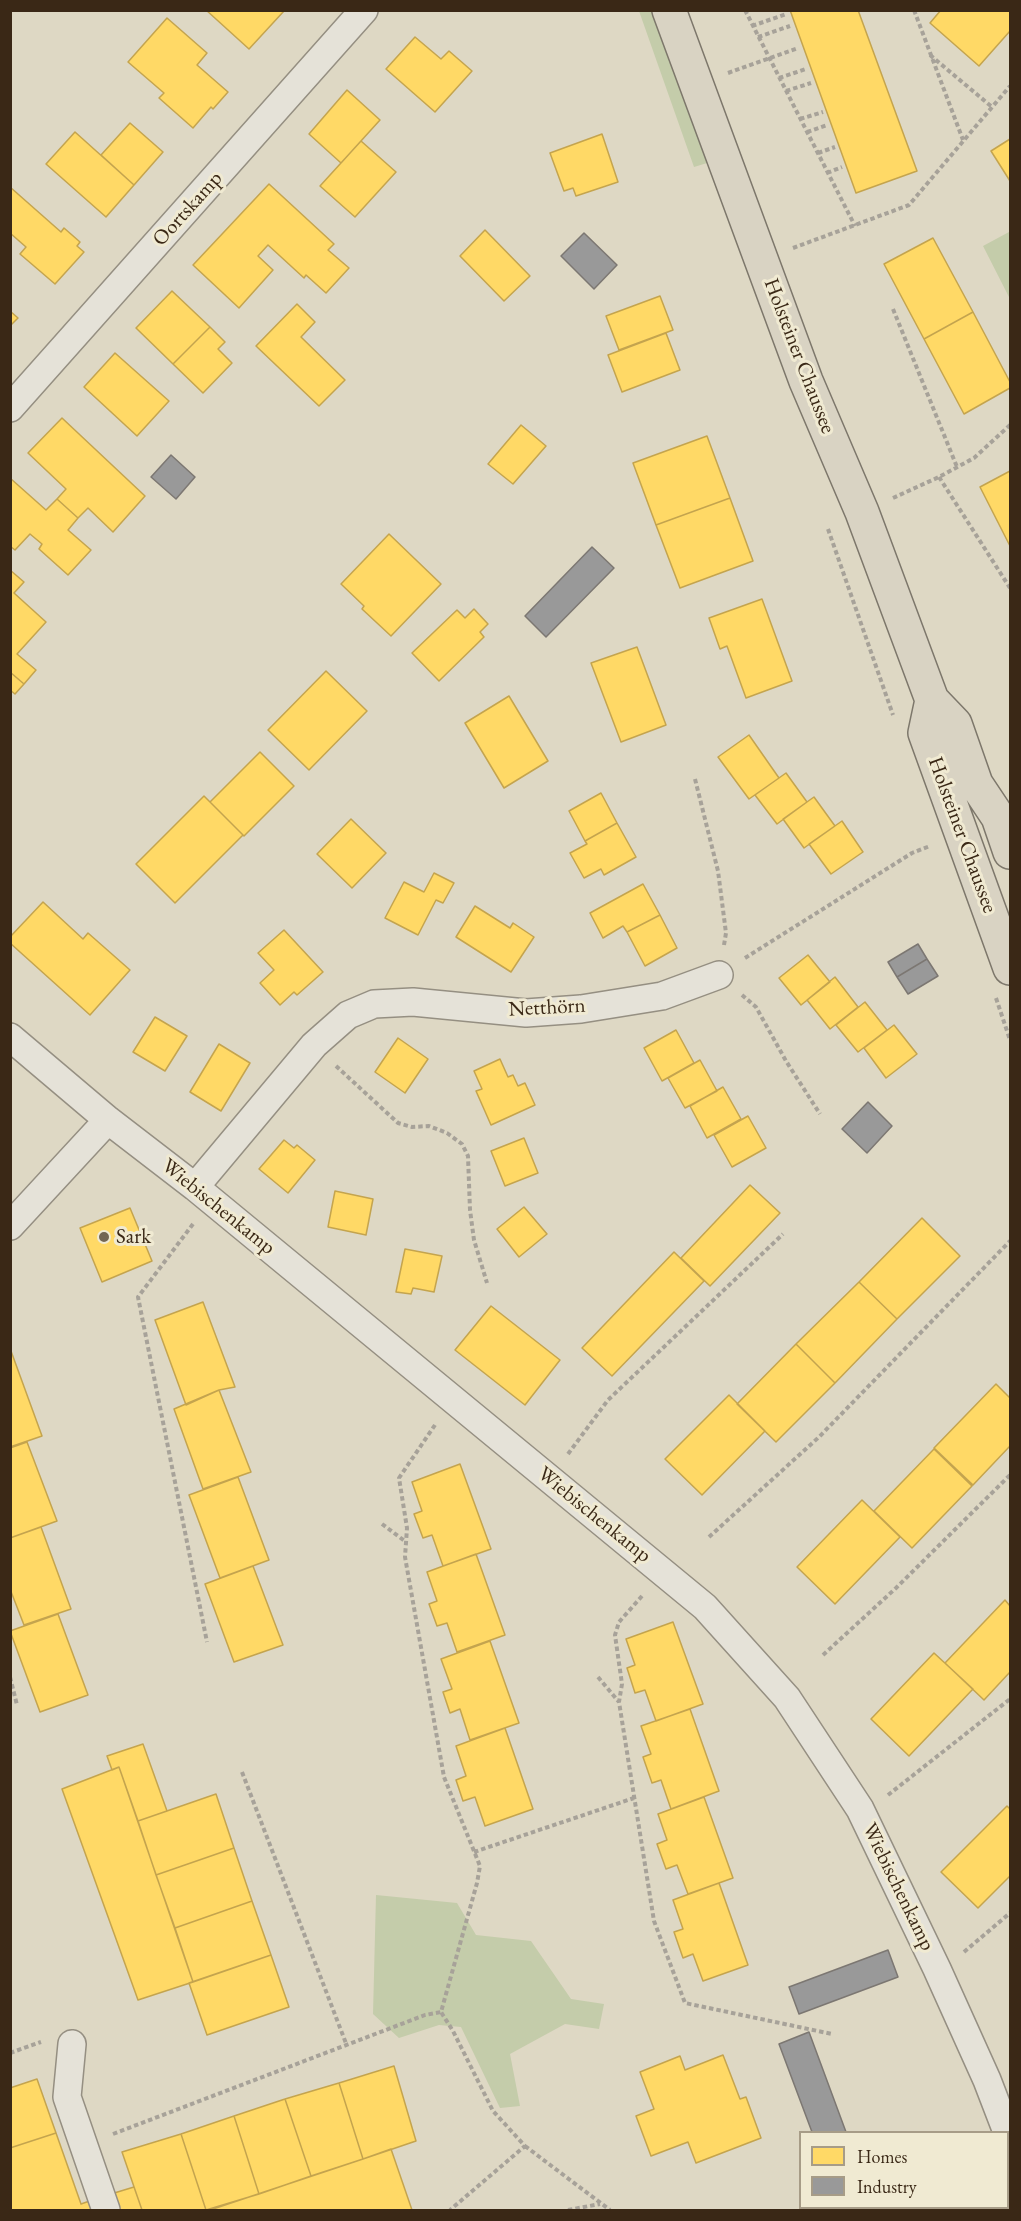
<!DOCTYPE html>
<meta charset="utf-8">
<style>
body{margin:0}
#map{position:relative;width:1021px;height:2221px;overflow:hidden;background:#ded8c4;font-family:"EB Garamond",serif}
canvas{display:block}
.frame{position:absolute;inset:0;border:12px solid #3a2816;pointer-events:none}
.legend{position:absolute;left:799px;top:2131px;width:210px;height:78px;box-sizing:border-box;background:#f0ead2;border:2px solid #a79c87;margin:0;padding:8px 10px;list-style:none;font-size:18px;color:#3a2816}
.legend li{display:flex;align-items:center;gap:12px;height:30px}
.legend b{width:30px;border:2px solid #a79c87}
</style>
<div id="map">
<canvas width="1021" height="2221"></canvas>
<div class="frame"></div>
<ul class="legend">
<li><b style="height:16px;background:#ffd966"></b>Homes</li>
<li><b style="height:16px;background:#999"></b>Industry</li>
</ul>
</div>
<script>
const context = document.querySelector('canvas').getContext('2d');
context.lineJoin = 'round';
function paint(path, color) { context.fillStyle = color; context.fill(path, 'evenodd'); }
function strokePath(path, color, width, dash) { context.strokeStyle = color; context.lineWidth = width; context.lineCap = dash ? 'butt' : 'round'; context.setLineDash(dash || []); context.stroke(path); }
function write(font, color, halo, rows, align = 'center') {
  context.font = font + ' "EB Garamond",serif'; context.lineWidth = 6; context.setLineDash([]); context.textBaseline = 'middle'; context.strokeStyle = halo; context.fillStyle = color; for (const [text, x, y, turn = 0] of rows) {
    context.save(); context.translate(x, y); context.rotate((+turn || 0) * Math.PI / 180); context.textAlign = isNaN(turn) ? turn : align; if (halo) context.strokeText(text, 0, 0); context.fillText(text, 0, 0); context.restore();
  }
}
paint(new Path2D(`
 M 639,11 L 652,11 L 707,163 L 694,167 Z
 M 1009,232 L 1010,233 L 1010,299 L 983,246 Z
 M 376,1895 L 457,1903 L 476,1935 L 531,1941 L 571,1999 L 604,2004 L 599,2029 L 565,2024 L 510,2054 L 520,2106 L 500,2108 L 461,2027 L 439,2025 L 399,2038 L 373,2014 Z`), '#c4ccaa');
const homes = new Path2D(`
 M 206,10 L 283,10 L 284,11 L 249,49 Z
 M 790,10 L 858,10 L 917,171 L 856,193 Z
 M 941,10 L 1010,10 L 1010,31 L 979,66 L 930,23 Z
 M 167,18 L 207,53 L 197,65 L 228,92 L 213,109 L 211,107 L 193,128 L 159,98 L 164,93 L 128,62 Z
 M 415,37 L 441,59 L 449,51 L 472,71 L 435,112 L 386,69 Z
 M 347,90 L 380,120 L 341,163 L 309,134 Z
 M 130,123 L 163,152 L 134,185 L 101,155 Z
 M 75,132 L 134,185 L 106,217 L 46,164 Z
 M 602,134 L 618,182 L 576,196 L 573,188 L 564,191 L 550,153 Z
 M 1010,139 L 1010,181 L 991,151 Z
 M 361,141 L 396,172 L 355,217 L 320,186 Z
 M 269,184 L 334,244 L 328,250 L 349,268 L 326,293 L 306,275 L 304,278 L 268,245 L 258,256 L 273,270 L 239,308 L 193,265 Z
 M 10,187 L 61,232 L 64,228 L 80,242 L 77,246 L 84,252 L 55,284 L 20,254 L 26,247 L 10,233 Z
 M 485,230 L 530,276 L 504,301 L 460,256 Z
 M 933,238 L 973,312 L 924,339 L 884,264 Z
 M 172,291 L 210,327 L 173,364 L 136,328 Z
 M 660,296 L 673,330 L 619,350 L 606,316 Z
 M 297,304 L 315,322 L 301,337 L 345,380 L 319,406 L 256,346 Z
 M 10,311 L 18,318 L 10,326 Z
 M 973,312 L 1010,382 L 1010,388 L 964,414 L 924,339 Z
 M 210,327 L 225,342 L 218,349 L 232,363 L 203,393 L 173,364 Z
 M 666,333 L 680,370 L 622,392 L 608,355 Z
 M 115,353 L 169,401 L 137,436 L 84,387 Z
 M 62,418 L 145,496 L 113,532 L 88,508 L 78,518 L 57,499 L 66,489 L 28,453 Z
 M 521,425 L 546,446 L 513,484 L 488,464 Z
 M 707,436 L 730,498 L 656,525 L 633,463 Z
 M 1010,471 L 1010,546 L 980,487 Z
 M 10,478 L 46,510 L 57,499 L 78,518 L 68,530 L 91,550 L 68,575 L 39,549 L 42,544 L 30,534 L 15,550 L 10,546 Z
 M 730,498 L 753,561 L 680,588 L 656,525 Z
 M 389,534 L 441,584 L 391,636 L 362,609 L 364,606 L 341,584 Z
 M 10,570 L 24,582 L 14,593 L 46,622 L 17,654 L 36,670 L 24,684 L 10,672 Z
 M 762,599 L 792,681 L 746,698 L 727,646 L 720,649 L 709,618 Z
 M 474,609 L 488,624 L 480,632 L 484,637 L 439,681 L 412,653 L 457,610 L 465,618 Z
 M 637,647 L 666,725 L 621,742 L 591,663 Z
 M 326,671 L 367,711 L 309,770 L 268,730 Z
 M 10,672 L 24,684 L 15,694 L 10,690 Z
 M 509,696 L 548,761 L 504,788 L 465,723 Z
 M 749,735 L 779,778 L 749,799 L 718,757 Z
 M 260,752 L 294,786 L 244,836 L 210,802 Z
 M 786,773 L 807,802 L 777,824 L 755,795 Z
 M 601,793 L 617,823 L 585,841 L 569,811 Z
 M 204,796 L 243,835 L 175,903 L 136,864 Z
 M 814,797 L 835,826 L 804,848 L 783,819 Z
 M 351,819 L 386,853 L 352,888 L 317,854 Z
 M 842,821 L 863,852 L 831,874 L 809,844 Z
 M 617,823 L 636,857 L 604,875 L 601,869 L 584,878 L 570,853 L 587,844 L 585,841 Z
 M 434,873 L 454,883 L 443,903 L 436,900 L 418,935 L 385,918 L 404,882 L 424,892 Z
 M 643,884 L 660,915 L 627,932 L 623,926 L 603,938 L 590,913 Z
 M 43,902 L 83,939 L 88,933 L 130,970 L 90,1015 L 10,943 L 10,937 Z
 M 475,906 L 510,928 L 513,923 L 534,937 L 511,972 L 456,937 Z
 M 660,915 L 677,948 L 645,966 L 627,932 Z
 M 284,930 L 323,972 L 297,995 L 294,992 L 280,1005 L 260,983 L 274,970 L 258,953 Z
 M 808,955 L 830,982 L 801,1005 L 779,978 Z
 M 835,977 L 858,1007 L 830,1029 L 807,1000 Z
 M 865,1002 L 887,1030 L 858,1052 L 836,1025 Z
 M 155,1017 L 187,1036 L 165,1071 L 133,1052 Z
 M 894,1025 L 917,1054 L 886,1078 L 864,1048 Z
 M 676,1030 L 694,1063 L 662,1081 L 644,1048 Z
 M 398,1038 L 428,1059 L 405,1093 L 375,1072 Z
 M 219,1044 L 250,1063 L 221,1111 L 190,1092 Z
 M 500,1059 L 508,1077 L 513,1075 L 518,1086 L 525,1083 L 535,1105 L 491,1125 L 476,1091 L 482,1089 L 474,1071 Z
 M 700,1060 L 717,1091 L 685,1108 L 668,1078 Z
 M 723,1087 L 741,1119 L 707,1138 L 690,1106 Z
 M 748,1116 L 766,1148 L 732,1167 L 714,1135 Z
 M 524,1138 L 538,1173 L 505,1186 L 491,1151 Z
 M 284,1140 L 294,1148 L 297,1145 L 315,1160 L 288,1193 L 259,1169 Z
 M 750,1185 L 780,1213 L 710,1286 L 681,1258 Z
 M 335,1191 L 373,1199 L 366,1235 L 328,1227 Z
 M 524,1207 L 547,1234 L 519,1257 L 497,1229 Z
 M 130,1208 L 152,1261 L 102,1282 L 80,1228 Z
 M 922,1218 L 960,1256 L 897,1319 L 859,1282 Z
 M 405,1249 L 442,1256 L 434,1292 L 413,1288 L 411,1294 L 396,1292 Z
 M 674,1252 L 704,1281 L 612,1376 L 582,1348 Z
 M 859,1282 L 897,1319 L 835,1383 L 796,1344 Z
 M 203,1302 L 235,1387 L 219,1390 L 186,1405 L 155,1320 Z
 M 491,1306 L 560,1360 L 525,1405 L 455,1350 Z
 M 796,1344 L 835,1383 L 776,1442 L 737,1404 Z
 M 11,1351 L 42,1436 L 10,1447 L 10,1351 Z
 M 996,1384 L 1010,1398 L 1010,1446 L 973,1485 L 934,1448 Z
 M 219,1390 L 251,1472 L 203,1489 L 174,1409 Z
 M 729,1395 L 765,1431 L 702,1495 L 665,1459 Z
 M 27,1442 L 57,1521 L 10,1538 L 10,1448 Z
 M 934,1449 L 972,1486 L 912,1548 L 874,1511 Z
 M 460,1464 L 491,1549 L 443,1566 L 432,1535 L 423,1538 L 414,1514 L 422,1511 L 412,1482 Z
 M 238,1477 L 269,1560 L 220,1578 L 189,1495 Z
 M 862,1500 L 900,1537 L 835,1604 L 797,1567 Z
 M 41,1527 L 71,1609 L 24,1625 L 10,1589 L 10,1538 Z
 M 476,1554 L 505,1635 L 457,1652 L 447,1623 L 437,1626 L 429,1604 L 437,1601 L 427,1572 Z
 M 253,1566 L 283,1645 L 234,1662 L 205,1584 Z
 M 1005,1600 L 1010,1606 L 1010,1672 L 984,1700 L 945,1663 Z
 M 58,1614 L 88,1695 L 40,1712 L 10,1631 Z
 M 673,1622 L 703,1704 L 656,1721 L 645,1690 L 635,1693 L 627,1668 L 635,1665 L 626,1639 Z
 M 490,1641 L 519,1723 L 470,1740 L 460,1709 L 450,1713 L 443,1692 L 452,1689 L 441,1659 Z
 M 934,1653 L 973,1689 L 909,1756 L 871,1719 Z
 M 690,1709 L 719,1791 L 671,1809 L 661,1780 L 652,1783 L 643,1757 L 651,1754 L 641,1726 Z
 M 505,1728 L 533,1809 L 485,1826 L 475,1797 L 463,1801 L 456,1780 L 466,1776 L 456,1746 Z
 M 143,1744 L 167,1811 L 138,1821 L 119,1767 L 112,1770 L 107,1756 Z
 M 119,1767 L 193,1982 L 138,2000 L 62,1789 Z
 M 216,1794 L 234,1848 L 156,1875 L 138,1821 Z
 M 704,1797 L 733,1878 L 688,1894 L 677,1865 L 666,1869 L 657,1844 L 667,1840 L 658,1814 Z
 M 1007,1806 L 1010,1809 L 1010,1876 L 978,1908 L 941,1872 Z
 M 234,1848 L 252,1901 L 175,1928 L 156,1875 Z
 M 719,1883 L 748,1965 L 703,1981 L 693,1954 L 683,1958 L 674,1932 L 683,1929 L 673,1900 Z
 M 252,1901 L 271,1955 L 193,1982 L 175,1928 Z
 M 271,1955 L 289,2007 L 207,2035 L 189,1983 Z
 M 723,2055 L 740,2099 L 746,2097 L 761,2138 L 696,2163 L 688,2142 L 651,2156 L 636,2116 L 654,2109 L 640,2072 L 680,2056 L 685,2070 Z
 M 394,2066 L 416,2141 L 363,2159 L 339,2083 Z
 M 37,2079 L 56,2133 L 10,2148 L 10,2088 Z
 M 339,2083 L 363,2159 L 311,2176 L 285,2099 Z
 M 285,2099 L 311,2176 L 259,2194 L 234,2116 Z
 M 234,2116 L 259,2194 L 206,2210 L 181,2134 Z
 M 56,2133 L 81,2204 L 101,2197 L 106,2210 L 10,2210 L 10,2148 Z
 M 181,2134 L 206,2210 L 142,2210 L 122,2152 Z
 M 391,2149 L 412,2210 L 210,2210 L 363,2159 Z
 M 134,2187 L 142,2210 L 106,2210 L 101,2197 Z`);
paint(homes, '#ffd966');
strokePath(homes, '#c4a44e', 1.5);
const industry = new Path2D(`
 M 584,233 L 617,265 L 594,289 L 561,256 Z
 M 171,455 L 195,477 L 176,499 L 151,477 Z
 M 592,547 L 614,568 L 546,637 L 525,616 Z
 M 918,944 L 927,959 L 897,977 L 888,962 Z
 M 927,959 L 938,976 L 908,994 L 897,977 Z
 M 868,1102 L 892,1126 L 867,1153 L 842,1129 Z
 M 888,1950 L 898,1977 L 799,2014 L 789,1987 Z
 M 809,2032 L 846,2132 L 812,2132 L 779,2044 Z`);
paint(industry, '#999');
strokePath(industry, '#7c7772', 1.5);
const minor = new Path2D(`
 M 10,408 L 364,10
 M 10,1037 L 108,1120 L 195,1187 L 705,1607 L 787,1698 L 860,1809 L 937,1969 L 987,2080 L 1007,2132
 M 195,1187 L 314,1045 L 348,1015 L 374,1004 L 413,1002 L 526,1013 L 581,1009 L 662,996 L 719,975
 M 10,1226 L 108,1120
 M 72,2044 L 67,2097 L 106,2210`);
const primary = new Path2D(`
 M 669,10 L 806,381 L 862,512 L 932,700 L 955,724 L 976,784 L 998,817 L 1010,852
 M 932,700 L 925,733 L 1010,968`);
strokePath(minor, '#958f82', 30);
strokePath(primary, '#7d776b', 36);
strokePath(new Path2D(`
 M 745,10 L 855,226
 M 914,10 L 963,140
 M 752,26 L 786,14
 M 758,37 L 790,26
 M 930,55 L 992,107
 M 728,73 L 798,48
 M 779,78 L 806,69
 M 786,91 L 811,83
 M 800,119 L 823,112
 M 807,132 L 827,125
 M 818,153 L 835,147
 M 827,173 L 842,167
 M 793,248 L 909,205 L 1010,86
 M 893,309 L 957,467
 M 939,477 L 1010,588
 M 893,498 L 939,477 L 974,458 L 1010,425
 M 828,529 L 893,715
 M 695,779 L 718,871 L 726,933 L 724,945
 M 745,958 L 912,853 L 930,846
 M 742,995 L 756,1007 L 786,1061 L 820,1114
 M 996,998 L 1010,1040
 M 336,1066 L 398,1123 L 412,1127 L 429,1126 L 447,1133 L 462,1144 L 468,1156 L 470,1210 L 474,1240 L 487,1283
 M 193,1224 L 138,1297 L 207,1642
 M 435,1425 L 399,1478 L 407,1528 L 405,1557 L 444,1777 L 480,1866 L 477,1883 L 441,2012 L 453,2031 L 493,2111 L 525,2146 L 450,2210
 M 568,1454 L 608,1400 L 783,1234
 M 382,1524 L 406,1542
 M 709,1537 L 819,1437 L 1010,1241
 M 642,1596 L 619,1622 L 615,1635 L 622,1684 L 619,1702 L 654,1921 L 685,2003 L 832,2034
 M 823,1655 L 896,1588 L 1010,1475
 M 10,1677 L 17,1705
 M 598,1677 L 619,1702
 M 242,1772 L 347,2046
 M 888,1795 L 1010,1699
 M 474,1852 L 634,1798
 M 964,1952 L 1010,1913
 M 10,2053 L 41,2042
 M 113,2134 L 425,2015 L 441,2012
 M 525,2146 L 610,2210
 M 568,2210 L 600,2204
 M 847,2210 L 851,2208`), '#a7a299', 4, [4.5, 3]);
strokePath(minor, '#e5e2d8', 27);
strokePath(primary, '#d9d3c3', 33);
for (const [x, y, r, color] of [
 [104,1237,6,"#736653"]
]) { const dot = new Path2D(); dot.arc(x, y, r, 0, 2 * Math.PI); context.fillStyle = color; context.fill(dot); strokePath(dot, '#f0ead2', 2); }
write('21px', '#3a2816', '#f0ead2', [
 ["Oortskamp",188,209,-48],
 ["Holsteiner Chaussee",799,356,69],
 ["Holsteiner Chaussee",962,835,70],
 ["Netthörn",547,1008,-3],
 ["Wiebischenkamp",218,1207,39],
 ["Wiebischenkamp",594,1515,39],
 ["Wiebischenkamp",898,1887,64]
]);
write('21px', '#3a2816', '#f0ead2', [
 ["Sark",116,1237]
], 'left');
</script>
